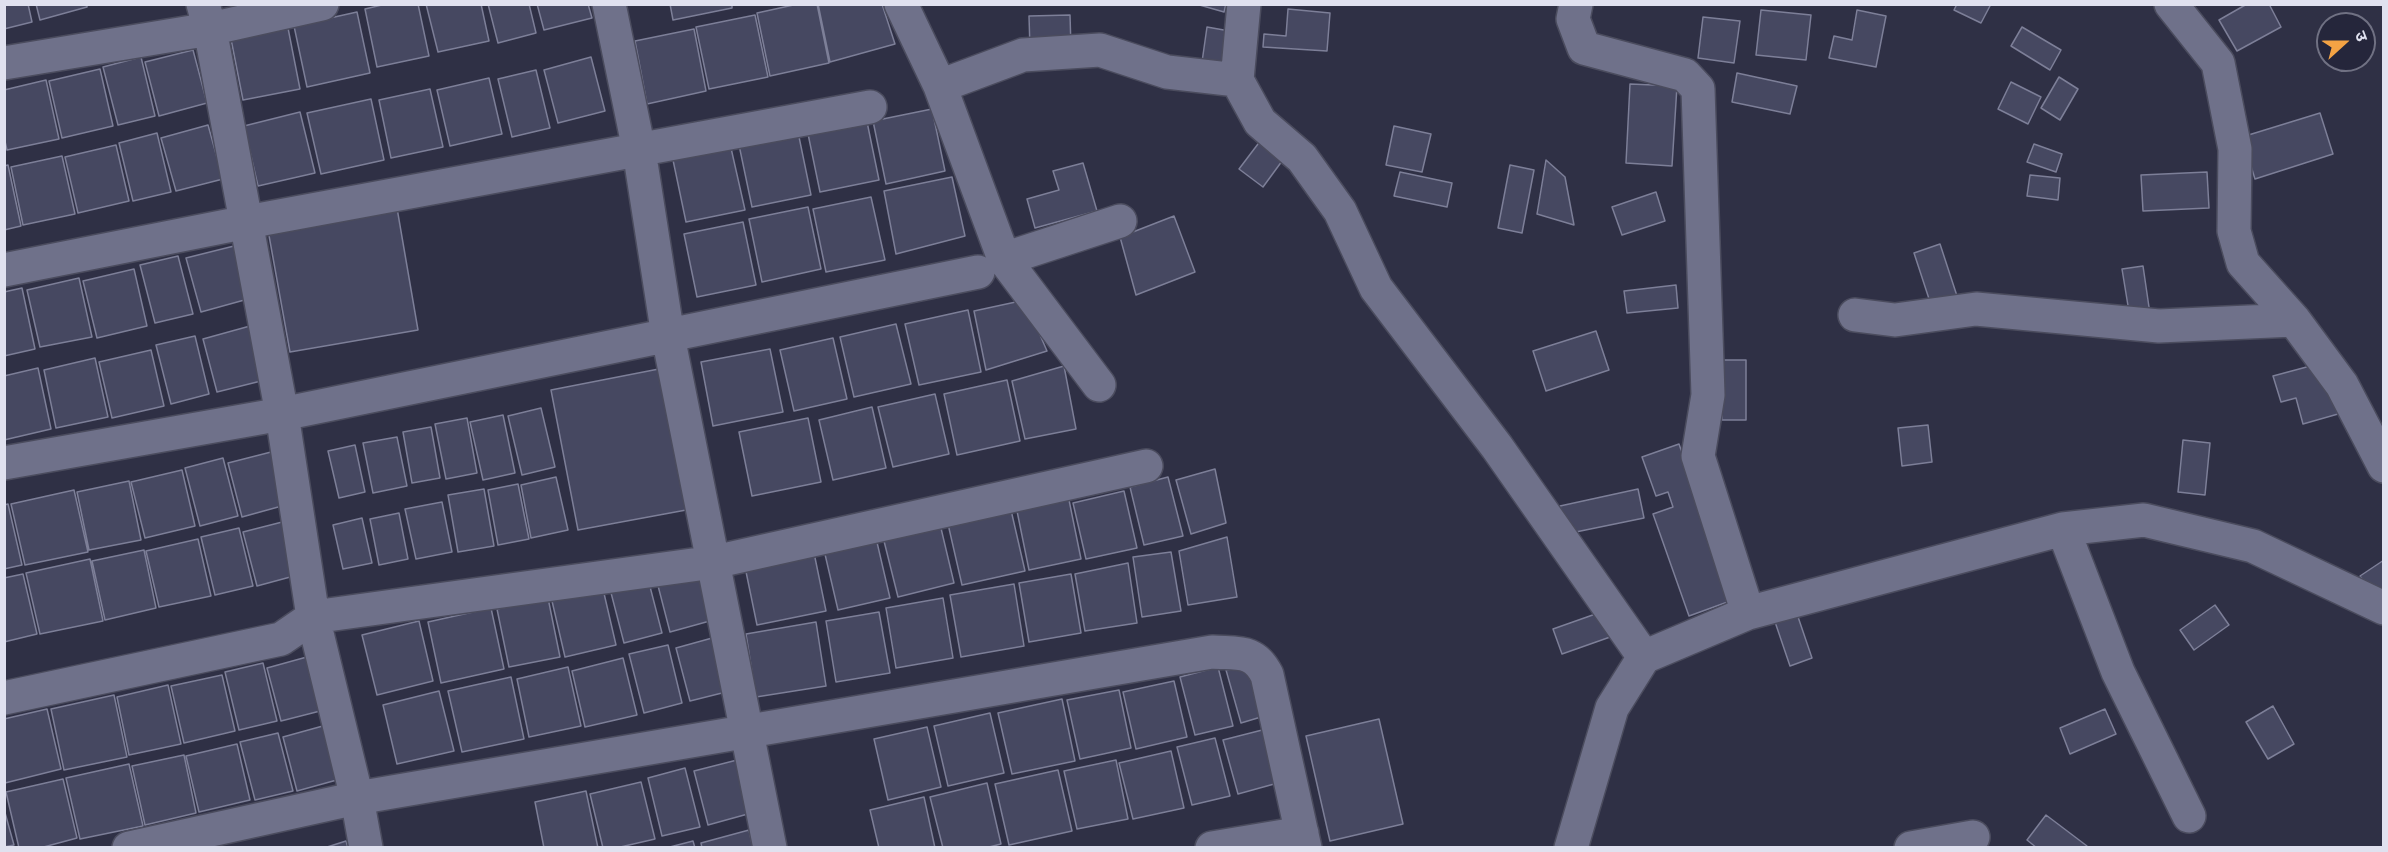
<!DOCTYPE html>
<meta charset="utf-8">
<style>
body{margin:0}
#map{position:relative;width:2388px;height:852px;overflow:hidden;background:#2f3045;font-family:"Times New Roman","Noto Sans Devanagari",serif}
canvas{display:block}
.frame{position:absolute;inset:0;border:6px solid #e0e1ef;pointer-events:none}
.north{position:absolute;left:2316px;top:12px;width:60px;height:60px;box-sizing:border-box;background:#25263b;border:2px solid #707183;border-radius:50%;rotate:69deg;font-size:16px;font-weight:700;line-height:24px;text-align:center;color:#e0e1ef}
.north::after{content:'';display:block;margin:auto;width:21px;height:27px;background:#f4a344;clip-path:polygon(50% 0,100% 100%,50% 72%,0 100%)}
</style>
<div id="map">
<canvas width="2388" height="852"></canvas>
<div class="frame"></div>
<div class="north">उ</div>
</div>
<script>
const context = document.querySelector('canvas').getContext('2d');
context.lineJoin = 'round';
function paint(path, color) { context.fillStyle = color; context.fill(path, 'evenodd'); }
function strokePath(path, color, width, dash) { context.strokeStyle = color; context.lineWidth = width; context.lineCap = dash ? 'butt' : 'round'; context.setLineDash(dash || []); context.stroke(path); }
const building = new Path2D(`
 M 4,4 L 28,4 L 32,22 L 4,29 Z
 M 36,4 L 87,4 L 87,7 L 40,20 Z
 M 386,4 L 418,4 L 429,56 L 377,67 L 365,9 Z
 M 426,4 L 481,4 L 489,41 L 438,52 Z
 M 488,4 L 529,4 L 536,33 L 498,43 Z
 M 537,4 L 588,4 L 592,18 L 544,30 Z
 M 670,4 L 732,4 L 732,8 L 673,20 Z
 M 798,4 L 817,4 L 829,63 L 770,76 L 757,13 Z
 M 818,4 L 882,4 L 895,44 L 830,62 Z
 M 1196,4 L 1226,4 L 1224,12 Z
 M 1957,4 L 1991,4 L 1981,23 L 1954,10 Z
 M 2247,4 L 2269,4 L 2281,27 L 2237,51 L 2219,20 Z
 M 1288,9 L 1330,13 L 1327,51 L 1263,47 L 1264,34 L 1286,36 Z
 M 1761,10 L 1811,15 L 1806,60 L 1756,55 Z
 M 1857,10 L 1886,16 L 1876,67 L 1829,58 L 1834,36 L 1852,40 Z
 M 357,12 L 370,73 L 307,87 L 294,26 Z
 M 755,15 L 768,77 L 709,89 L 696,27 Z
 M 1070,15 L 1071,48 L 1030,49 L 1029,16 Z
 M 1703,17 L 1740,21 L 1734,63 L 1698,58 Z
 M 1207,27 L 1235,32 L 1229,73 L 1201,69 Z
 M 2022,27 L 2061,50 L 2050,70 L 2011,46 Z
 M 288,28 L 300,89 L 243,100 L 231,39 Z
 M 694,29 L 706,91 L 647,104 L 635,41 Z
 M 193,50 L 207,103 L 159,116 L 145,62 Z
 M 141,57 L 155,116 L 118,125 L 103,67 Z
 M 591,57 L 605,111 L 558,123 L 544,70 Z
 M 100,69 L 113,126 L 62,138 L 49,81 Z
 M 536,70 L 550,128 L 512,137 L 498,79 Z
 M 1737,73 L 1797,86 L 1790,114 L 1732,102 Z
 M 2059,77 L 2078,89 L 2060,120 L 2041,108 Z
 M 489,78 L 502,134 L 450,146 L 437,90 Z
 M 46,80 L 59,139 L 7,150 L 4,137 L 4,90 Z
 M 2011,82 L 2041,97 L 2028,124 L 1998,109 Z
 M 1630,84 L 1677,86 L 1672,166 L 1626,163 Z
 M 430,89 L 443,147 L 391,158 L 379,100 Z
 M 371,99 L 384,160 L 321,174 L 307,113 Z
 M 932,109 L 945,171 L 886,184 L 873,121 Z
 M 300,112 L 315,173 L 258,186 L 244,126 Z
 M 2320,113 L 2333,154 L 2255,179 L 2242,137 Z
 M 866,117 L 879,180 L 820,192 L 807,129 Z
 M 208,125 L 223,179 L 176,191 L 161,138 Z
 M 1394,126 L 1431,134 L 1422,172 L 1386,165 Z
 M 798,132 L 811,195 L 752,207 L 739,145 Z
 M 157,133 L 171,192 L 133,201 L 119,143 Z
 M 1261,140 L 1285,157 L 1263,187 L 1239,169 Z
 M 2034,144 L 2062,154 L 2056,172 L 2027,162 Z
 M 116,145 L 129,201 L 78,213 L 65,157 Z
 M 731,148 L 745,210 L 686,222 L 673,160 Z
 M 62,156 L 75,214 L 23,225 L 11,167 Z
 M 1546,160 L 1565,177 L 1574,225 L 1537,214 Z
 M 1083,163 L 1097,211 L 1035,228 L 1027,199 L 1059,190 L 1053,171 Z
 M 8,165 L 21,226 L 4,230 L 4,166 Z
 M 1510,165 L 1534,170 L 1522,233 L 1498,228 Z
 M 1400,172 L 1452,183 L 1447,207 L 1394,196 Z
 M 2207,172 L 2209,208 L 2143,211 L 2141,175 Z
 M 2030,175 L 2060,178 L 2058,200 L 2027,196 Z
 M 952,177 L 965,236 L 896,254 L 884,191 Z
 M 1656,192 L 1665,221 L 1622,235 L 1612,207 Z
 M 871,197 L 885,260 L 826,272 L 813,209 Z
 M 808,207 L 821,269 L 762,282 L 749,219 Z
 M 397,208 L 418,330 L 290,352 L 268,230 Z
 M 1174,216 L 1195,272 L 1136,295 L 1120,237 Z
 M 743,222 L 756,285 L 697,297 L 684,234 Z
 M 1940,244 L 1958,299 L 1932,308 L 1914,253 Z
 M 234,246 L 248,299 L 201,312 L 186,258 Z
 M 178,256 L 193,314 L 155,323 L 140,265 Z
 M 2143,266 L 2150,314 L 2130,318 L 2122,269 Z
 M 134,269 L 147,326 L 97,338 L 83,281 Z
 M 79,278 L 92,337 L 40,347 L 27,290 Z
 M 1676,285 L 1678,308 L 1627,313 L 1624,291 Z
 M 22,288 L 35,349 L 4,356 L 4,292 Z
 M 1025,300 L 1047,351 L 986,370 L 974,311 Z
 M 968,310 L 981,372 L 919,385 L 905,324 Z
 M 896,324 L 911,384 L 854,397 L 840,337 Z
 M 250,326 L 265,380 L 217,392 L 203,339 Z
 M 1596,331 L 1609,370 L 1546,391 L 1533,351 Z
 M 195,336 L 209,394 L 171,404 L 156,345 Z
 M 833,338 L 847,399 L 794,411 L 780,350 Z
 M 770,349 L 783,412 L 713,426 L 701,362 Z
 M 151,350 L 164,406 L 112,418 L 99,362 Z
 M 95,358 L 108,417 L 56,428 L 44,370 Z
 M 1722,360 L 1746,360 L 1746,420 L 1722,420 Z
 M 2314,365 L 2330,387 L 2338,414 L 2303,424 L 2296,398 L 2281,402 L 2273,376 Z
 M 1064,366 L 1076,429 L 1025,439 L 1012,381 Z
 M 669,367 L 697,508 L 578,530 L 551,390 Z
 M 38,368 L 51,429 L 4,440 L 4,376 Z
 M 1007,380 L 1020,441 L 957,455 L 944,394 Z
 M 935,394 L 949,454 L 893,467 L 878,407 Z
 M 872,407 L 886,468 L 833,480 L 819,420 Z
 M 541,408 L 555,467 L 522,475 L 508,416 Z
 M 503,415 L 515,473 L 483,480 L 470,422 Z
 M 467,418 L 477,473 L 446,479 L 435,424 Z
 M 808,418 L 821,482 L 752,496 L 739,432 Z
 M 1928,425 L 1932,462 L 1902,466 L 1898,428 Z
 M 431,427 L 440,478 L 412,483 L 403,432 Z
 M 397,437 L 407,486 L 373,493 L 363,443 Z
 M 2183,440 L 2210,443 L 2205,495 L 2178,492 Z
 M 1679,444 L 1733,600 L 1689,616 L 1653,514 L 1673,507 L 1668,492 L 1656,496 L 1642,457 Z
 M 355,445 L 365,492 L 339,498 L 328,451 Z
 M 275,451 L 289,504 L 242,517 L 228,463 Z
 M 223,458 L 238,516 L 200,526 L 185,468 Z
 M 1215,469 L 1226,523 L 1191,534 L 1176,480 Z
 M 182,470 L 195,526 L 145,538 L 131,482 Z
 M 556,477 L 568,530 L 531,538 L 521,485 Z
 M 1168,477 L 1183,536 L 1144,545 L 1130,487 Z
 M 129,481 L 141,540 L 89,550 L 77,492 Z
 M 518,484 L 529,539 L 498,545 L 488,490 Z
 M 484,489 L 494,546 L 458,552 L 448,495 Z
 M 1638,489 L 1644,518 L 1566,534 L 1560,506 Z
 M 74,490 L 88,552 L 25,565 L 11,504 Z
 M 1124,491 L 1137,548 L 1086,559 L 1073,503 Z
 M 1069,500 L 1081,559 L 1029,570 L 1017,511 Z
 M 442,502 L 452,552 L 416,559 L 405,509 Z
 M 8,504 L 22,565 L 4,569 L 4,505 Z
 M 1011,510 L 1025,571 L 962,585 L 948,524 Z
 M 399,513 L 408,559 L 379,565 L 370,519 Z
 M 362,518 L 372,563 L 343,569 L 333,525 Z
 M 290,520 L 305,573 L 257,586 L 243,532 Z
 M 940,524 L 954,583 L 898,597 L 883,537 Z
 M 239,528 L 253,586 L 215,595 L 201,537 Z
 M 1227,537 L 1237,597 L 1188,605 L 1179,551 Z
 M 876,538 L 890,598 L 838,610 L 824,550 Z
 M 198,539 L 211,596 L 159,607 L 146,551 Z
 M 813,548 L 826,611 L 757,625 L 744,562 Z
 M 144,550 L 156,608 L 105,620 L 92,561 Z
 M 1171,552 L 1181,611 L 1142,617 L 1133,557 Z
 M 90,559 L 103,621 L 40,634 L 26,573 Z
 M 2384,560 L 2384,591 L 2375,598 L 2360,576 Z
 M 1128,563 L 1137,623 L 1085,631 L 1075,574 Z
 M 703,565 L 717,619 L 670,632 L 656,578 Z
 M 23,574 L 37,634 L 4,642 L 4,578 Z
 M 1071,574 L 1081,633 L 1029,642 L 1019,583 Z
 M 647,575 L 662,633 L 624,643 L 609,585 Z
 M 1014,584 L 1024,646 L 961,657 L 950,595 Z
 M 603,589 L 616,645 L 565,657 L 552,601 Z
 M 548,598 L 560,657 L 509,667 L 497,609 Z
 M 943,598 L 953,658 L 896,668 L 886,608 Z
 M 2215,605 L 2229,625 L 2194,650 L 2180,630 Z
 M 491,608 L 504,669 L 441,683 L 428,622 Z
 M 1795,608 L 1812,658 L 1790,666 L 1773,616 Z
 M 1604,611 L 1613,636 L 1562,654 L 1553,629 Z
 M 879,612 L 890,673 L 836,682 L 826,621 Z
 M 419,621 L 433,681 L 377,695 L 362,635 Z
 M 816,622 L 826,686 L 756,697 L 746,634 Z
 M 723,635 L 738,689 L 690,701 L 676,648 Z
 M 668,645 L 682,703 L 644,713 L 629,654 Z
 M 314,655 L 328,709 L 281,721 L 267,668 Z
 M 623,658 L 637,715 L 585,727 L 572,671 Z
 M 263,663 L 277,721 L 239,730 L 225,672 Z
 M 1253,665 L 1261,717 L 1241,723 L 1226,670 Z
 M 568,667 L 581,726 L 529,737 L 517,679 Z
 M 1218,667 L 1233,726 L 1195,735 L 1180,677 Z
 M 222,675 L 235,731 L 184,743 L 171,686 Z
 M 511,677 L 524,739 L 462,752 L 448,691 Z
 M 1174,681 L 1187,737 L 1136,749 L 1123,692 Z
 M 168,685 L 181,744 L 129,755 L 117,697 Z
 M 1119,690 L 1131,748 L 1080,759 L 1067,700 Z
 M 439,691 L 454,751 L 397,764 L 383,705 Z
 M 114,695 L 127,757 L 64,770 L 51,709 Z
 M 1062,699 L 1075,761 L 1012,774 L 998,713 Z
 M 2273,706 L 2294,744 L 2268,759 L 2246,722 Z
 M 47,709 L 61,769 L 5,783 L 4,719 Z
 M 2105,709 L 2116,734 L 2070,754 L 2060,728 Z
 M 990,713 L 1004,773 L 948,786 L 934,726 Z
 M 1379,719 L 1403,824 L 1330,841 L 1306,736 Z
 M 330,724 L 344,778 L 297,791 L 283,737 Z
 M 927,727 L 941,787 L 888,800 L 874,739 Z
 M 1270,728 L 1285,781 L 1238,794 L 1223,740 Z
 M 278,733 L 293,791 L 255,800 L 240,742 Z
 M 1215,738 L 1230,796 L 1192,805 L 1177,747 Z
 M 237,744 L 250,800 L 199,812 L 186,756 Z
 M 1171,751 L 1184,808 L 1133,819 L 1119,763 Z
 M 184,755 L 196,813 L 145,825 L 132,766 Z
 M 741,759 L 755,812 L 708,825 L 694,771 Z
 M 1116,760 L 1128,819 L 1077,829 L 1064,771 Z
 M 129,764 L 143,826 L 80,839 L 66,778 Z
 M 685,768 L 700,827 L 662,836 L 648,778 Z
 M 1058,770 L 1072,831 L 1009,845 L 995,784 Z
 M 63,779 L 77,838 L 40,848 L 19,848 L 6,792 Z
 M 641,782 L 655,839 L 616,848 L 603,848 L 590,794 Z
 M 987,783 L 1001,844 L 985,848 L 943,848 L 930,797 Z
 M 586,791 L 598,848 L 544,848 L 535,802 Z
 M 924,797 L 935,848 L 879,848 L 870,810 Z
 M 4,809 L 14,845 L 4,847 Z
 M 2046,815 L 2087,846 L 2086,848 L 2037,848 L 2027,840 Z
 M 749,830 L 753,848 L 702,848 L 701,843 Z
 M 346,841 L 348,848 L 324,848 Z
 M 693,841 L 695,848 L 666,848 Z`);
paint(building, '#464861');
strokePath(building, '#7d7f98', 1.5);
const minor = new Path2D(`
 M 203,4 L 210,29 L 282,414 L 313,617 L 357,798 L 366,848
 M 609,4 L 639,150 L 668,336 L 770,848
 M 901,4 L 940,86
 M 1576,4 L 1573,19 L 1584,48 L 1685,75 L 1698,89 L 1708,395 L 1698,456 L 1748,613 L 1644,657
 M 2171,4 L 2218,63 L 2235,149 L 2234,231 L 2243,263 L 2294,320 L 2342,385 L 2384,466
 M 4,63 L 210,29 L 322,4
 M 1237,80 L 1244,4
 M 1120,221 L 1004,259 L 940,86 L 1023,55 L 1100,50 L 1167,72 L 1237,80 L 1260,122 L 1302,158 L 1340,211 L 1376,288 L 1497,447 L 1644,657 L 1612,708 L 1571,848
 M 1004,259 L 1099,385
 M 4,270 L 247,222 L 870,107
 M 1855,315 L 1895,320 L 1976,309 L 2159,326 L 2294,320
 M 4,463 L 282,414 L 978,272
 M 2063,529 L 2118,672 L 2189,816
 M 1748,613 L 2063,529 L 2144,520 L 2253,546 L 2384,608
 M 4,698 L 281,639 L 313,617 L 714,562 L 1146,466
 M 129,848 L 357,798 L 1212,652 C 1238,654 1254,649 1267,675 L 1305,848
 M 1212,848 L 1302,833
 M 1911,848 L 1973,837`);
strokePath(minor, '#4b4c5e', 36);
strokePath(minor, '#6f718a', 33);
</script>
